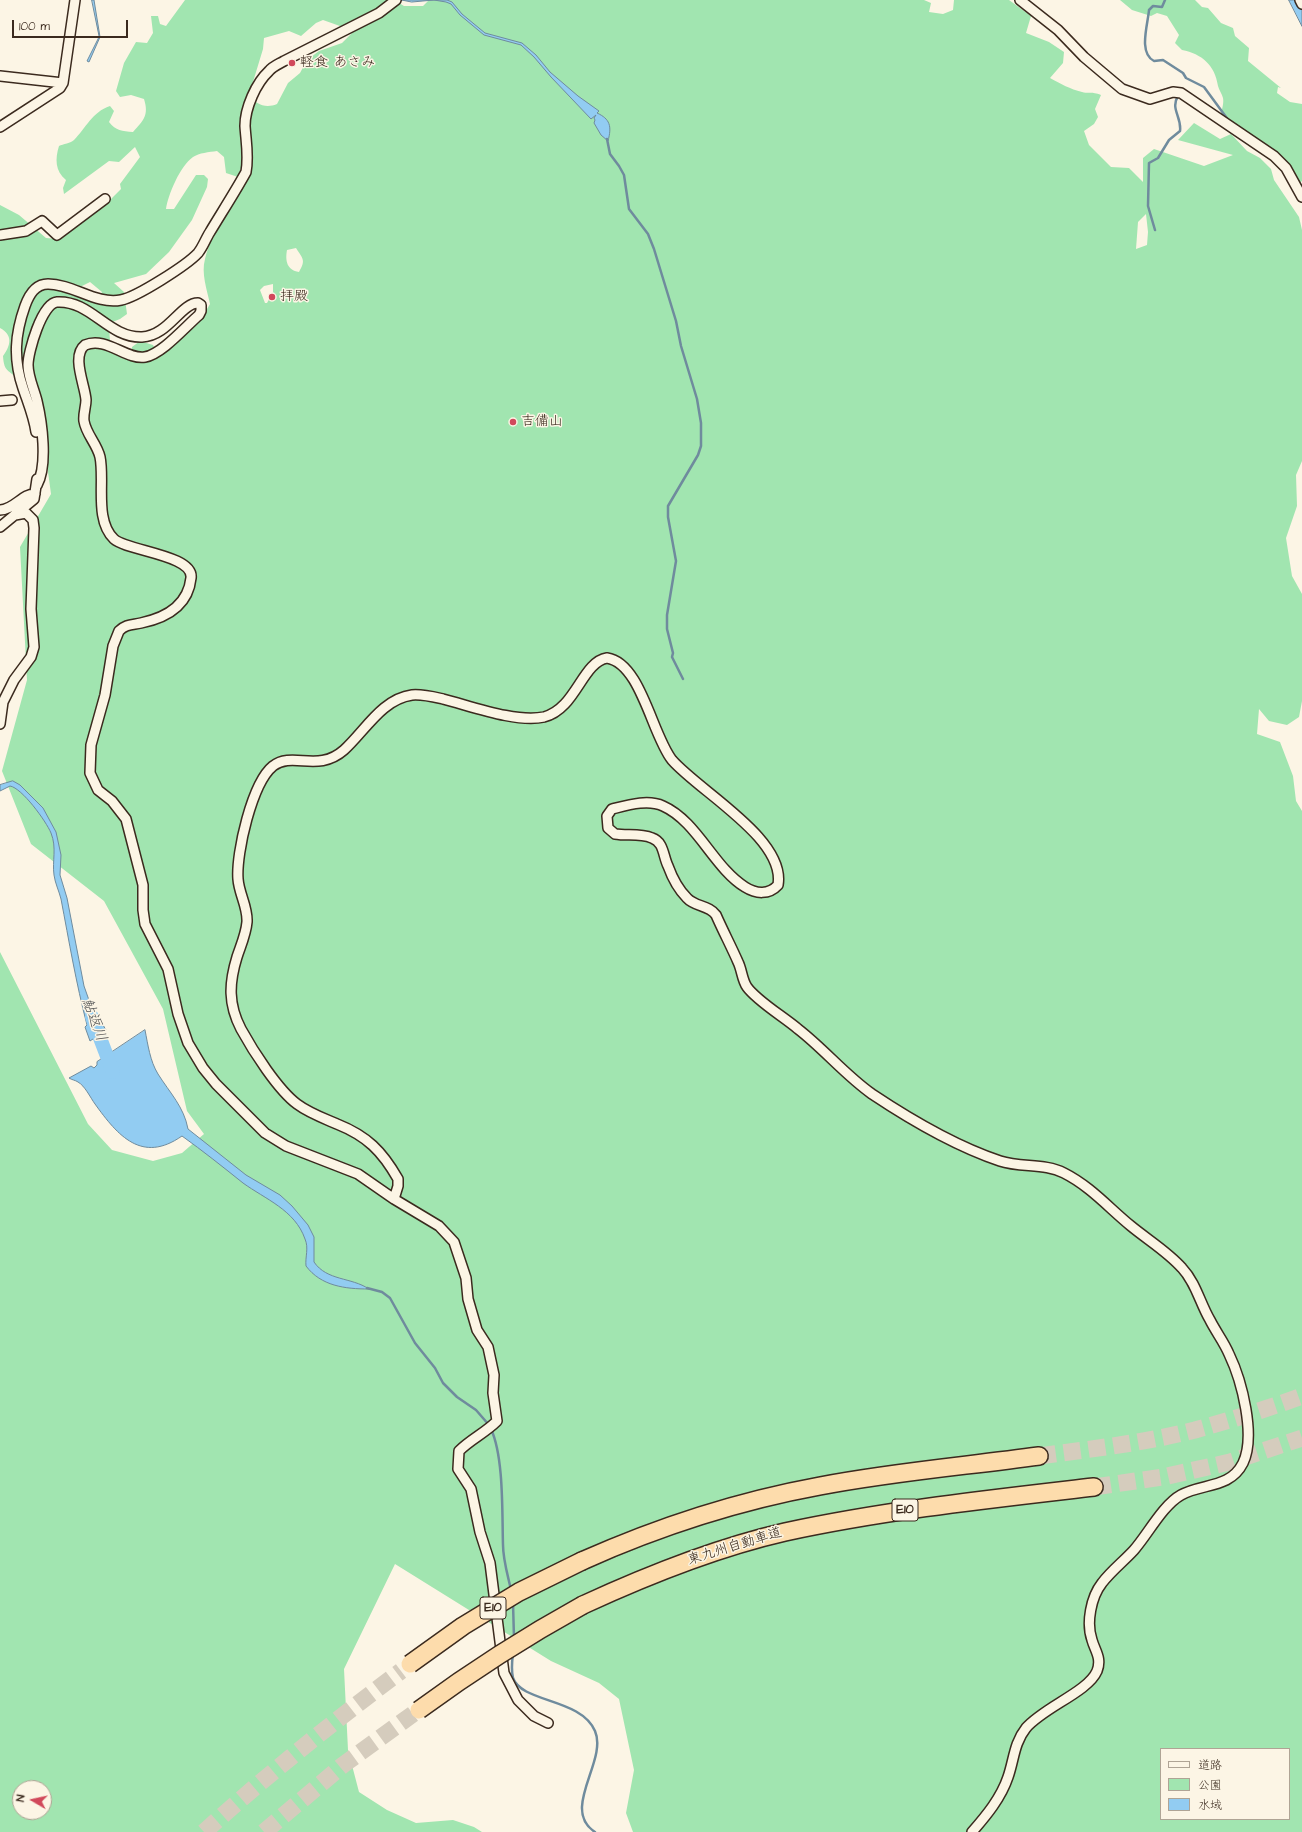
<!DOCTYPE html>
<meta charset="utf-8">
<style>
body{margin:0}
#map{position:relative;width:1302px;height:1832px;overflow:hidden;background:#fcf5e5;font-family:"Architects Daughter","Klee One",sans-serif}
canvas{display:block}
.legend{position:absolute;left:1160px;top:1748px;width:130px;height:72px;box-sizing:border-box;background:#fcf5e5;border:1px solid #afa495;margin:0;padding:5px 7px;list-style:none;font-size:12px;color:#3b2a1e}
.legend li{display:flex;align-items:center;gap:8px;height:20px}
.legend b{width:20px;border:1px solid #afa495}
.north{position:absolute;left:12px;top:1780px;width:40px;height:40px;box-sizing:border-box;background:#fcf5e5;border:1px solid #afa495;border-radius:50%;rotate:279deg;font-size:11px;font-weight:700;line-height:16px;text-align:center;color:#3b2a1e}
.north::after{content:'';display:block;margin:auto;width:14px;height:18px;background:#d1495b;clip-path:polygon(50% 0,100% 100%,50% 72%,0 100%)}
.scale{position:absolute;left:12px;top:20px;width:116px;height:18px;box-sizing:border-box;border:2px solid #3b2a1e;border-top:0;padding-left:5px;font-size:12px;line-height:14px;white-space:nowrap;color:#3b2a1e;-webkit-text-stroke:3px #fcf5e5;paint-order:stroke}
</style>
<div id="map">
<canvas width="1302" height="1832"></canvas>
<ul class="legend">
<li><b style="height:5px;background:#fcf5e5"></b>道路</li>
<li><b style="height:11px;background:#a1e5b0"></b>公園</li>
<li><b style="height:11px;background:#92ccf2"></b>水域</li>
</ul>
<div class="north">N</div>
<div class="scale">100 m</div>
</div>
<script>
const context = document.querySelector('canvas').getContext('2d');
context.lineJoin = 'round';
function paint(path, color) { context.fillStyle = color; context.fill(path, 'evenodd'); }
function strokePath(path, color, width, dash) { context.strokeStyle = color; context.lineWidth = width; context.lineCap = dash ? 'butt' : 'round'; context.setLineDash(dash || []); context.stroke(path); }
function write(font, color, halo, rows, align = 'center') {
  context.font = font + ' "Architects Daughter","Klee One",sans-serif'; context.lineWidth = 3; context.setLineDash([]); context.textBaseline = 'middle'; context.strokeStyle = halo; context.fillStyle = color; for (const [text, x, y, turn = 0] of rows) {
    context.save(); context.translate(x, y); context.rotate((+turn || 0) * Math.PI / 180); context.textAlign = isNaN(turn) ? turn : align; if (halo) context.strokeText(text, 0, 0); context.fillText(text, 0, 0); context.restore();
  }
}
paint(new Path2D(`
 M 185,0 L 394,0 L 404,6 L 423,6 L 429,0 L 924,0 L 931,3 L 929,12 L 943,14 L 953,10 L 954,0 L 1009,0 L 1031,16 L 1026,33 L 1049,42 L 1064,52 L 1063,63 L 1050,78 C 1061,84 1070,89 1082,92 C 1090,94 1091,91 1101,95 L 1095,109 L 1098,117 L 1094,124 L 1084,131 L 1089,145 L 1111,167 L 1129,168 L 1143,182 L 1143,158 L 1154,149 L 1204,166 L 1233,155 L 1178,140 L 1194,123 L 1220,139 L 1231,134 L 1247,151 L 1260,158 L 1271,169 L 1274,180 L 1299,217 L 1302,230 L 1302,461 L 1296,475 L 1297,506 L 1286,538 L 1292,576 L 1302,594 L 1302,701 L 1299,717 L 1287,725 L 1269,721 L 1259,709 L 1257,734 L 1280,742 L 1293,776 L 1296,801 L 1302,811 L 1302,1832 L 633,1832 L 626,1813 L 634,1770 L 619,1699 L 599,1683 L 551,1661 L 395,1564 L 344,1669 L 348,1750 L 359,1792 L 387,1810 L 416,1823 L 453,1820 L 474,1827 L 482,1832 L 0,1832 L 0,952 L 88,1124 L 112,1150 L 153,1161 L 182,1153 L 204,1134 L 187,1111 L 163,1009 L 104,901 L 31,844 L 2,771 L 27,680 L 20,547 L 51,494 L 44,442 L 18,380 C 9,369 4,373 3,356 C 11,345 13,335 0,328 L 0,205 L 19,215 L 46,238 L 58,239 L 108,202 L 121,189 L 120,184 L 140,157 L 135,147 L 119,162 L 109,161 L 64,194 L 63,188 L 66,180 C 55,171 55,159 59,146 C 63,144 71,143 74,140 C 86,128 92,112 110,106 L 114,111 L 109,122 C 116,131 122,131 133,132 C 144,120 149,115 144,99 L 131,95 L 120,97 L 116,91 L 124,63 L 136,42 L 147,43 L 153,33 L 151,16 L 158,16 L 160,24 L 166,26 ZM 323,20 L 354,31 L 342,43 L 319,51 L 307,60 L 300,73 L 288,83 L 277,104 C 265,109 256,104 249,95 L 263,49 L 264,38 L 289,31 L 301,36 L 316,23 ZM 244,146 L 253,154 C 253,179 233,198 221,219 C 215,231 208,246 205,259 C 201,273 207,290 210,304 C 199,324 178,344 159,356 L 153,345 L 140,341 L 132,347 L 132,359 C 111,361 108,340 110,323 L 120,319 L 127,314 L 124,292 L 114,283 L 146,274 L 169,252 L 192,220 L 207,187 L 208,179 L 204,175 L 196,175 L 174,209 L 166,209 C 168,195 180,166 193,157 C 199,153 209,152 217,151 L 224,157 L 226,173 L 238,177 L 242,165 ZM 1146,214 L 1148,232 L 1147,245 L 1136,249 L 1138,222 ZM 296,248 C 303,259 306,260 299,272 C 287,270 285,261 287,250 ZM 90,282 L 102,292 L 97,301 L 78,288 ZM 273,284 L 273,292 L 267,303 L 265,303 L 260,290 L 264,286 ZM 1161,1749 L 1289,1749 L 1289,1819 L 1161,1819 ZM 20,1788 L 44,1788 L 44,1812 L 20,1812 Z
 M 1120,0 L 1195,0 L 1202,7 L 1208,8 L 1221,23 L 1233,28 L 1235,36 L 1249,48 L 1248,61 L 1281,88 L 1278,87 L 1277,93 L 1290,102 L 1302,104 L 1302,181 L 1298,184 L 1290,170 L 1227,123 L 1221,114 C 1222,109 1224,103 1223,98 C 1222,94 1219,90 1218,86 C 1215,65 1202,54 1182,50 L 1175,43 L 1179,35 L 1167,16 L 1157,13 L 1151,16 L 1132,10 Z`), '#a1e5b0');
const water = new Path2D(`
 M 92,0 L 94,0 L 100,37 L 89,62 L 87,61 L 99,37 Z
 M 402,0 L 447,0 L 452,2 L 462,14 L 485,33 L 522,43 L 536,55 L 550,72 L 578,96 L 599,111 L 597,113 C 610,119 612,126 608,141 L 601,135 L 594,123 L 595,120 L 594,118 L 596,115 L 591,119 L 551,77 L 534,57 L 521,45 L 484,35 L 460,15 L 451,4 L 446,2 L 434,0 L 412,2 Z
 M 1289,0 L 1297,0 L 1302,9 L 1302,26 Z
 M 13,781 L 20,785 L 43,808 L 56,832 L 61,855 L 60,875 L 67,898 L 84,986 L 90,1003 L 106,1030 L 90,1041 L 85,1027 L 87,1025 C 76,983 69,941 61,899 C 59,891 55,883 54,875 C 52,861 57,848 51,833 C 46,821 22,788 10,786 L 0,791 L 0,785 Z
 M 145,1030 C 148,1045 150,1061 158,1074 C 170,1093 184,1107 188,1129 L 246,1175 L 280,1195 L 292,1206 L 308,1225 L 314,1237 L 314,1262 C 327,1281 351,1277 369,1289 C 345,1289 321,1286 306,1266 C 305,1257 309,1248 305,1239 C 295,1210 265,1199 243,1183 C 223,1167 203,1151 182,1136 C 142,1164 118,1136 95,1104 C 90,1097 85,1086 78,1082 C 75,1080 72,1080 69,1078 L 91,1066 L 94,1068 L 97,1065 L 97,1062 Z`);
paint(water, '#92ccf2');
strokePath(water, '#6f8b9d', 1);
strokePath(new Path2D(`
 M 1165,0 L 1162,7 L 1153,6 L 1149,10 C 1148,24 1138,53 1154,61 L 1163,60 L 1183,73 L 1186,78 L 1204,87 L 1229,121
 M 607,139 L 610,154 L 619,166 L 624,175 L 629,209 L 648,234 L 654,249 L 676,321 L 681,346 L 697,399 L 701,423 L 701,446 L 698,455 L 668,506 L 668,517 L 676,561 L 667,615 L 667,629 L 673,653 L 672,657 L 683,679
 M 1155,230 L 1148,206 L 1149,163 L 1158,158 L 1169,140 L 1180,131 C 1182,117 1170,109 1178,96
 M 367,1288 L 382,1292 L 390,1298 L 415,1343 L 435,1368 L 443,1383 L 457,1397 L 476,1410 L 489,1425
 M 491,1429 C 504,1457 502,1514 503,1545 C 503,1560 508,1576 511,1590
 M 513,1603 L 514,1638
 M 513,1653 C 512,1661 511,1670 513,1678 C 522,1703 581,1698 595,1731 C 608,1761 560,1809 595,1832`), '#6f8b9d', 2.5);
strokePath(new Path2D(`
 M 92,1017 L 113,1072`), '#92ccf2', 14);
strokePath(new Path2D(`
 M 1039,1456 C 1091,1449 1144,1443 1195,1430 C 1231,1420 1267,1409 1302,1396
 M 1094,1487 L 1163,1477 L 1230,1462 L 1302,1438
 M 204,1832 C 267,1775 333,1722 401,1671
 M 264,1832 L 343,1765 L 413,1714`), '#d5ccbd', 17, [17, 8]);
const street = new Path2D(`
 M 1020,0 L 1058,30 L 1084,57 L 1122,89 L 1150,99 L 1173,92 L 1181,93 L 1274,156 L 1286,168 L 1302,197
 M 1300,0 L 1302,4
 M 0,76 L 63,83
 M 0,127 L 60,88 L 63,83 L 75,0
 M 0,235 L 26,231 L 42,221 L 57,235 L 105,199
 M 0,401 L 12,400
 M 36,432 C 34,417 28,403 23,388 C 13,359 15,334 25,306 C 29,295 35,284 48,284 C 73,284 96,305 121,300 C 137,297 187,265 198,253 C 203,247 206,238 210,232 C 222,212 235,192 246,172 C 249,156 246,142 245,126 C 245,108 256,83 269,71 C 273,66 279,64 284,61 L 379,13 L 396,0
 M 37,485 C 48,465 42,422 37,401 C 34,389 28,377 28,365 C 28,352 42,303 57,302 C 91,300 108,338 142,337 C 168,336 181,303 198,303 L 201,305 L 201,311 L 199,315 C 185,327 162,354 145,357 C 126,360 106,336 85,345 C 71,356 85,385 86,400 C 86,407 83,414 84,421 C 86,434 97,444 100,457 C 105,481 94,520 114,539 C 127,551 194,555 191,578 C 188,606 165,618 141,623 C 132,625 126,624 119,631 L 113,646 L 105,695 L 91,745 L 90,773 L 98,790 L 112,801 L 126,819 L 143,885 L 143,910 L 145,924 L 168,969 L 178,1014 L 188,1043 L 203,1068 L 216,1084 L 265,1133 L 286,1146 L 358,1174 L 394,1199 L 398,1186 L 398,1179 C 382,1151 367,1136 337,1124 C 323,1118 309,1113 297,1104 C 278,1090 253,1051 241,1029 C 228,1004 229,983 237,957 C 241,945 246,934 247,922 C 248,907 239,894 238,879 C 236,853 252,783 273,766 C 293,751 318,773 344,750 C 365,731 382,699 412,695 C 422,694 434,697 443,699 C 471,706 516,723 544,717 C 576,709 582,662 607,658 C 641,663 652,735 672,760 C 700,792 786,839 778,885 C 769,895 756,894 745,887 C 714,868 697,821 663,806 C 648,799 628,805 612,809 L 607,816 L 608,828 L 615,834 C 627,836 640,833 652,838 C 664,842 663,856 668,866 C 672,877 679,890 687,898 C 695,907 709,905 716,915 C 723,931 731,946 738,962 C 742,970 742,980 747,987 C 757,1001 784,1017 798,1029 C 824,1049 845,1075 872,1094 C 911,1120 955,1146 1000,1161 C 1021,1168 1045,1163 1064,1173 C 1090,1186 1109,1208 1131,1226 C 1148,1240 1168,1252 1182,1268 C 1196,1283 1200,1303 1210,1320 C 1216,1332 1224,1342 1229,1354 C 1242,1381 1256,1436 1243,1463 C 1230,1489 1202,1483 1181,1495 C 1163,1505 1148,1534 1134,1550 C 1124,1561 1111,1571 1102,1583 C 1091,1597 1086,1623 1092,1640 C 1095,1651 1102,1658 1097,1671 C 1088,1692 1044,1707 1026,1728 C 1014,1743 1014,1760 1008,1777 C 1001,1798 986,1816 972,1832
 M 0,510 C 14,510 23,493 35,494
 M 0,527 L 34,499 L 37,479
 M 0,724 L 3,702 L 14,680 L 31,657 L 34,647 L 31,609 L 34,528 L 33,520 L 26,513 L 15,515
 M 394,1199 L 439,1226 L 454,1242 L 466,1278 L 468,1299 L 477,1330 L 488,1347 L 494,1375 L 493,1393 L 497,1421 C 485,1433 471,1439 459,1451 L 458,1469 L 471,1489 L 480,1532 L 490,1563 L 504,1673 L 518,1700 L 534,1716 L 548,1723`);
const highway = new Path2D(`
 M 582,1561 C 658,1527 738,1501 820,1486 C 892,1472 966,1466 1039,1456
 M 583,1605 C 648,1575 715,1548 785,1532 C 887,1510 991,1499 1094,1487`);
strokePath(street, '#3b2a1e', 12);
strokePath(highway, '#3b2a1e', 20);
strokePath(street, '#fcf5e5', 9);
strokePath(highway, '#fddcac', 17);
const highwayBridge = new Path2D(`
 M 410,1664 L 463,1626 L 519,1592 L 582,1561
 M 419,1710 C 472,1671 525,1637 583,1605`);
strokePath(highwayBridge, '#3b2a1e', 20, []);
strokePath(highwayBridge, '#fddcac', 17);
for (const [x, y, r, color] of [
 [292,63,4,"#d1495b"],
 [272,297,4,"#d1495b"],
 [513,422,4,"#d1495b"]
]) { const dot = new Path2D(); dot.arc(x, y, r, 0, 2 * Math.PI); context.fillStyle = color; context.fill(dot); strokePath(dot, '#fcf5e5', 1.5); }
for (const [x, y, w] of [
 [905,1510,26],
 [493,1608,26]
]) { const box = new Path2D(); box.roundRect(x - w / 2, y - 11, w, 22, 3); context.fillStyle = '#fcf5e5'; context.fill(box); strokePath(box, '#3b2a1e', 1); }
write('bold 13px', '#3b2a1e', null, [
 ["E10",905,1510],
 ["E10",493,1608]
]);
write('14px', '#3b2a1e', '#fcf5e5', [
 ["軽食 あさみ",300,63],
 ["拝殿",280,297],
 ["吉備山",521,422]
], 'left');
write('14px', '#3b2a1e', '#fcf5e5', [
 ["東九州自動車道",735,1547,-17]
]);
write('italic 15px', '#515253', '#fcf5e5', [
 ["鮎返川",93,1020,69]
]);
</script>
